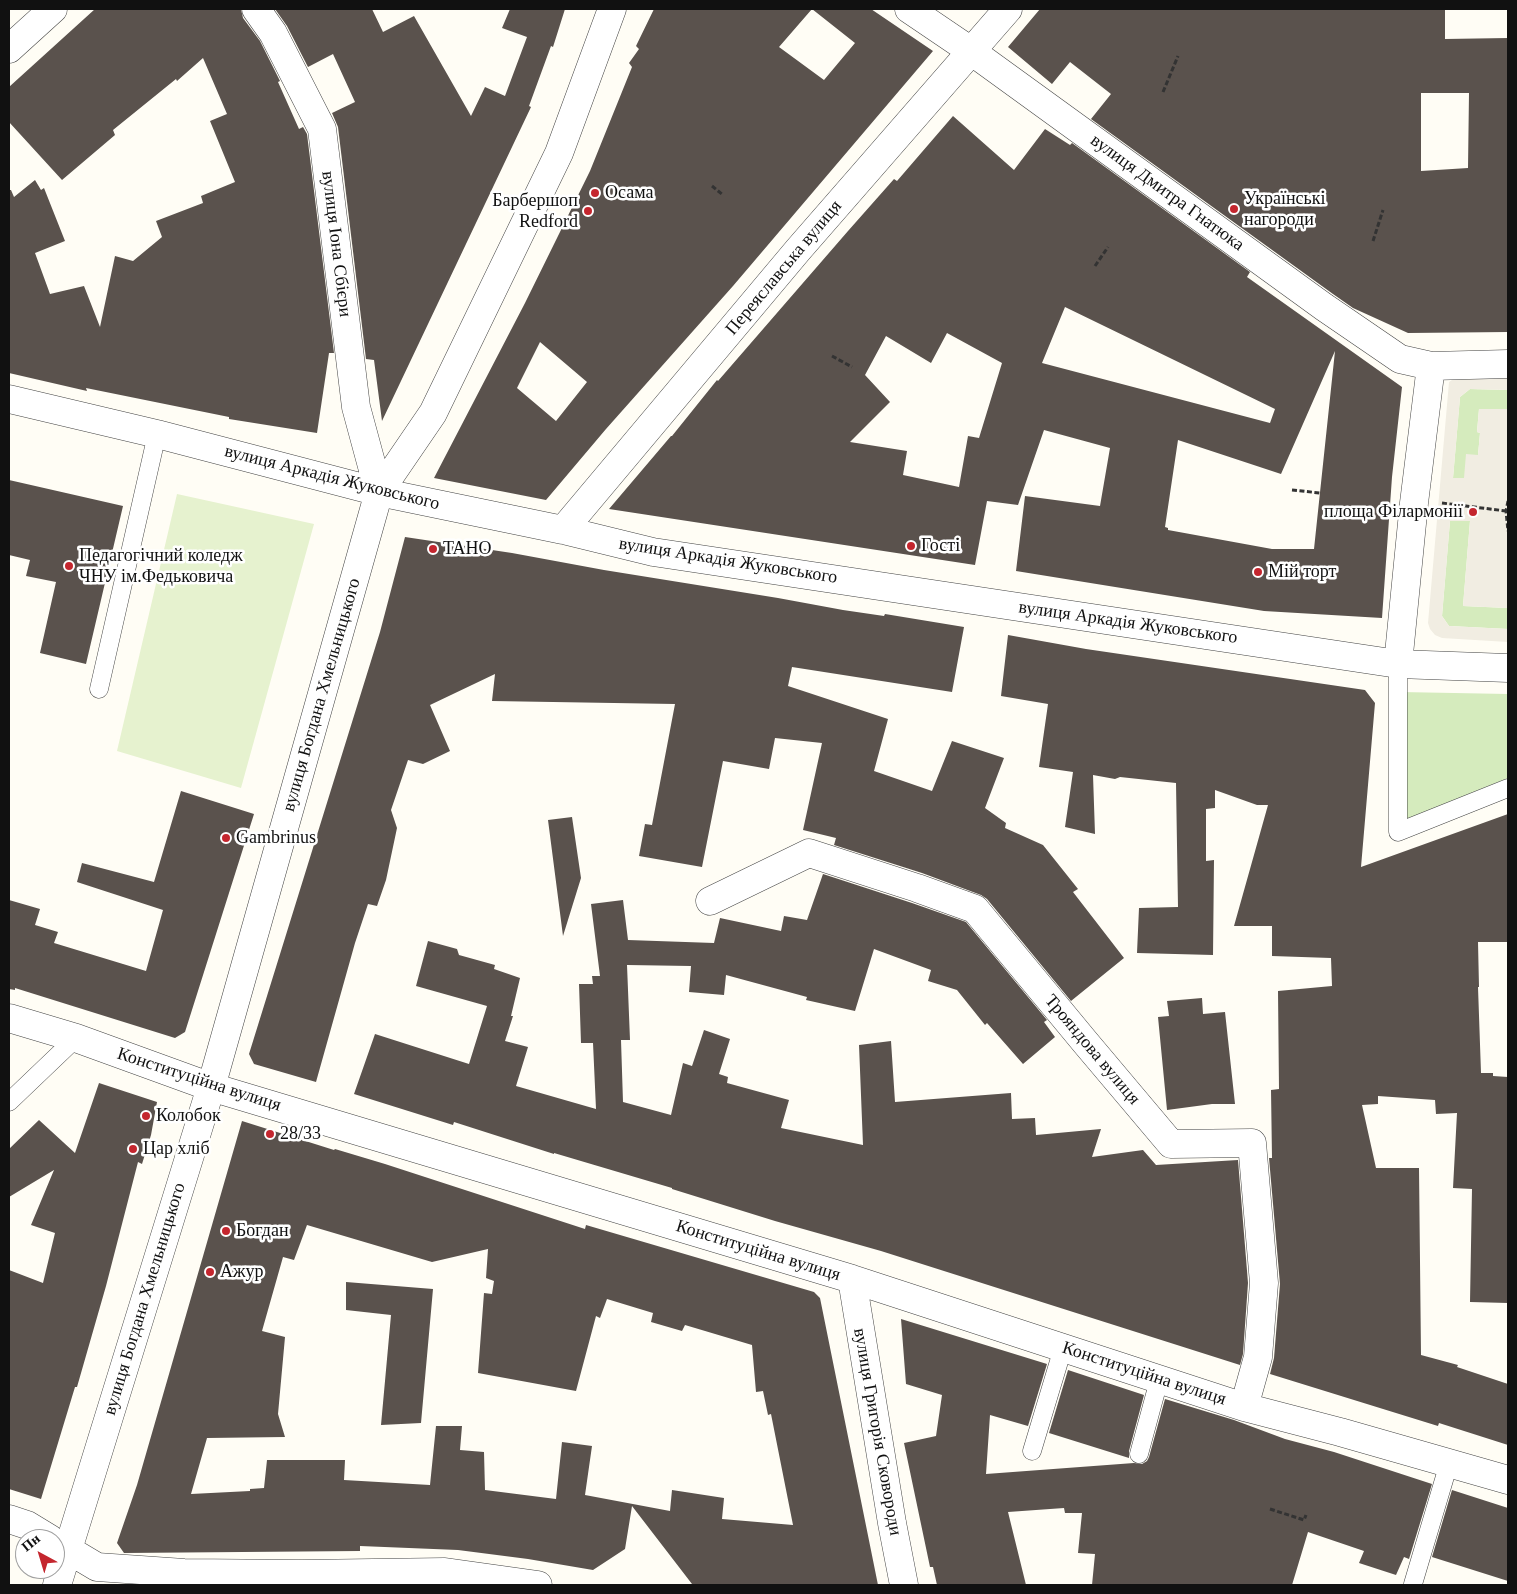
<!DOCTYPE html>
<meta charset="utf-8">
<style>
body{margin:0}
#map{position:relative;width:1517px;height:1594px;overflow:hidden;background:#fffdf5;font-family:"Times New Roman",serif}
canvas{display:block}
.frame{position:absolute;inset:0;border:10px solid #111;pointer-events:none}
.north{position:absolute;left:15px;top:1529px;width:50px;height:50px;box-sizing:border-box;background:#fff;border:1px solid #a0a0a0;border-radius:50%;rotate:321deg;font-size:14px;font-weight:700;line-height:20px;text-align:center;color:#111}
.north::after{content:'';display:block;margin:auto;width:18px;height:22px;background:#c4262e;clip-path:polygon(50% 0,100% 100%,50% 72%,0 100%)}
</style>
<div id="map">
<canvas width="1517" height="1594"></canvas>
<div class="frame"></div>
<div class="north">Пн</div>
</div>
<script>
const context = document.querySelector('canvas').getContext('2d');
context.lineJoin = 'round';
function paint(path, color) { context.fillStyle = color; context.fill(path, 'evenodd'); }
function strokePath(path, color, width, dash) { context.strokeStyle = color; context.lineWidth = width; context.lineCap = dash ? 'butt' : 'round'; context.setLineDash(dash || []); context.stroke(path); }
function write(font, color, halo, rows, align = 'center') {
  context.font = font + ' "Times New Roman",serif'; context.lineWidth = 5; context.setLineDash([]); context.textBaseline = 'middle'; context.strokeStyle = halo; context.fillStyle = color; for (const [text, x, y, turn = 0] of rows) {
    context.save(); context.translate(x, y); context.rotate((+turn || 0) * Math.PI / 180); context.textAlign = isNaN(turn) ? turn : align; if (halo) context.strokeText(text, 0, 0); context.fillText(text, 0, 0); context.restore();
  }
}
paint(new Path2D(`
 M 1470,389 L 1508,390 L 1508,409 L 1479,409 L 1477,432 L 1480,433 L 1478,455 L 1464,478 L 1453,478 L 1460,397 Z
 M 1450,521 L 1470,521 L 1463,606 L 1508,608 L 1508,629 L 1449,626 L 1442,616 Z
 M 1400,692 L 1508,694 L 1508,778 L 1403,821 Z`), '#d5ebbd');
paint(new Path2D(`
 M 177,494 L 314,524 L 241,788 L 117,751 Z`), '#e6f2cf');
paint(new Path2D(`
 M 1458,376 L 1508,377 L 1508,390 L 1470,389 L 1460,397 L 1453,478 L 1464,478 L 1466,454 L 1478,455 L 1480,433 L 1477,432 L 1479,409 L 1508,409 L 1508,608 L 1463,606 L 1470,521 L 1450,521 L 1442,616 L 1449,626 L 1508,629 L 1508,642 L 1442,638 L 1435,635 L 1430,629 L 1428,623 L 1449,382 Z`), '#f1ede2');
paint(new Path2D(`
 M 95,9 L 241,9 L 243,18 L 260,41 L 280,81 L 278,82 L 299,129 L 303,127 L 307,134 L 334,353 L 329,353 L 317,433 L 229,419 L 229,417 L 86,388 L 87,391 L 9,373 L 9,190 L 11,190 L 14,197 L 35,180 L 41,190 L 44,188 L 65,241 L 35,253 L 50,294 L 84,286 L 100,327 L 115,256 L 133,261 L 162,237 L 156,221 L 203,203 L 201,196 L 235,182 L 210,121 L 227,114 L 203,58 L 177,81 L 176,79 L 113,130 L 115,135 L 62,180 L 9,122 L 9,87 Z
 M 275,9 L 372,9 L 383,32 L 414,16 L 471,116 L 485,87 L 505,96 L 527,37 L 502,28 L 510,9 L 565,9 L 553,47 L 551,46 L 529,106 L 531,107 L 382,421 L 374,360 L 366,359 L 338,127 L 332,113 L 355,102 L 333,54 L 308,67 L 287,26 Z
 M 654,9 L 871,9 L 933,51 L 733,286 L 606,429 L 546,500 L 434,478 L 525,303 L 590,171 L 632,67 L 629,63 L 639,49 L 636,46 ZM 812,9 L 855,43 L 824,80 L 779,47 ZM 540,342 L 587,382 L 556,421 L 517,388 Z
 M 1040,9 L 1445,9 L 1445,39 L 1508,38 L 1508,332 L 1408,333 L 1353,308 L 1333,294 L 1091,119 L 1111,94 L 1070,62 L 1052,84 L 1008,47 ZM 1421,93 L 1469,93 L 1468,168 L 1421,171 Z
 M 953,116 L 1014,170 L 1045,129 L 1070,145 L 1072,143 L 1250,272 L 1247,277 L 1402,387 L 1392,477 L 1382,618 L 1264,611 L 1016,571 L 1025,496 L 1100,506 L 1110,448 L 1044,430 L 1018,505 L 987,501 L 975,565 L 609,509 L 671,436 L 672,436 L 717,380 L 718,381 L 848,231 L 894,179 L 897,181 ZM 1065,307 L 1275,409 L 1270,423 L 1042,363 ZM 947,333 L 1002,363 L 979,438 L 968,436 L 959,487 L 903,475 L 907,451 L 850,442 L 890,402 L 865,375 L 886,336 L 931,363 ZM 1335,351 L 1314,549 L 1272,549 L 1168,530 L 1168,528 L 1165,527 L 1178,440 L 1281,474 Z
 M 9,480 L 123,506 L 86,664 L 40,653 L 56,582 L 26,576 L 30,560 L 9,555 Z
 M 405,537 L 512,553 L 604,570 L 778,598 L 843,610 L 884,616 L 885,614 L 964,627 L 952,692 L 792,667 L 788,686 L 888,719 L 874,771 L 932,791 L 952,741 L 1004,758 L 985,808 L 1006,823 L 1005,828 L 1043,845 L 1078,889 L 1073,892 L 1124,958 L 1071,1001 L 987,899 L 981,895 L 922,873 L 834,845 L 836,838 L 803,830 L 822,743 L 775,738 L 769,769 L 723,761 L 702,867 L 639,856 L 645,824 L 652,825 L 675,704 L 492,701 L 495,674 L 430,705 L 450,751 L 423,764 L 408,760 L 391,810 L 397,828 L 386,880 L 377,906 L 368,904 L 355,943 L 316,1082 L 254,1064 L 249,1054 L 380,632 Z
 M 1008,635 L 1086,649 L 1365,690 L 1375,703 L 1361,867 L 1508,814 L 1508,942 L 1478,942 L 1479,987 L 1478,987 L 1481,1073 L 1493,1073 L 1493,1076 L 1508,1077 L 1508,1303 L 1470,1302 L 1472,1189 L 1453,1188 L 1457,1113 L 1436,1114 L 1435,1100 L 1378,1096 L 1378,1104 L 1362,1105 L 1376,1168 L 1419,1168 L 1421,1355 L 1458,1365 L 1457,1367 L 1508,1384 L 1508,1445 L 1439,1423 L 1438,1426 L 1270,1374 L 1274,1358 L 1280,1284 L 1269,1158 L 1272,1158 L 1271,1090 L 1279,1089 L 1278,991 L 1332,986 L 1331,958 L 1272,956 L 1272,926 L 1234,926 L 1268,805 L 1257,805 L 1215,790 L 1215,808 L 1206,809 L 1206,861 L 1214,860 L 1213,955 L 1137,953 L 1139,908 L 1178,907 L 1176,783 L 1120,777 L 1115,779 L 1093,775 L 1095,834 L 1065,827 L 1073,772 L 1039,767 L 1048,704 L 1001,696 Z
 M 181,791 L 254,814 L 185,1032 L 175,1038 L 15,988 L 15,990 L 9,989 L 9,900 L 40,909 L 35,925 L 58,932 L 54,943 L 146,971 L 163,910 L 77,882 L 82,863 L 154,882 Z
 M 572,817 L 581,878 L 563,936 L 548,820 Z
 M 823,874 L 912,903 L 966,922 L 1047,1020 L 1044,1022 L 1055,1037 L 1023,1064 L 987,1023 L 985,1025 L 957,990 L 928,981 L 931,970 L 874,949 L 855,1011 L 806,1000 L 807,997 L 726,975 L 724,995 L 689,992 L 691,966 L 627,965 L 630,1040 L 621,1040 L 623,1102 L 671,1115 L 683,1063 L 692,1066 L 704,1030 L 730,1039 L 719,1074 L 728,1077 L 727,1083 L 789,1100 L 781,1128 L 863,1145 L 859,1045 L 891,1041 L 895,1102 L 1011,1093 L 1012,1119 L 1035,1118 L 1036,1135 L 1101,1129 L 1092,1157 L 1143,1150 L 1156,1165 L 1238,1160 L 1248,1283 L 1243,1354 L 1240,1365 L 881,1251 L 775,1221 L 672,1189 L 672,1188 L 554,1153 L 554,1154 L 454,1122 L 453,1125 L 354,1094 L 375,1034 L 469,1064 L 487,1006 L 416,986 L 428,941 L 457,949 L 459,955 L 495,965 L 494,969 L 520,978 L 511,1016 L 513,1016 L 505,1041 L 528,1047 L 516,1086 L 596,1109 L 593,1043 L 581,1043 L 579,984 L 593,984 L 592,976 L 600,976 L 591,904 L 623,900 L 628,940 L 714,943 L 720,918 L 781,931 L 784,916 L 807,920 Z
 M 1202,998 L 1203,1014 L 1225,1012 L 1235,1104 L 1212,1104 L 1167,1110 L 1158,1017 L 1169,1016 L 1167,1001 Z
 M 99,1083 L 157,1102 L 151,1135 L 142,1164 L 138,1162 L 106,1286 L 77,1387 L 75,1387 L 41,1499 L 9,1489 L 9,1270 L 43,1283 L 55,1233 L 31,1225 L 54,1170 L 9,1197 L 9,1149 L 39,1120 L 75,1153 Z
 M 242,1121 L 334,1150 L 335,1149 L 385,1164 L 585,1229 L 586,1225 L 814,1292 L 820,1298 L 878,1585 L 703,1585 L 692,1584 L 632,1506 L 625,1549 L 593,1570 L 528,1559 L 458,1550 L 360,1546 L 360,1551 L 124,1553 L 117,1543 L 137,1485 ZM 307,1225 L 432,1262 L 488,1249 L 486,1278 L 494,1281 L 492,1294 L 484,1293 L 478,1373 L 576,1391 L 596,1316 L 600,1318 L 607,1299 L 653,1313 L 651,1322 L 682,1331 L 685,1325 L 752,1345 L 756,1392 L 763,1391 L 768,1415 L 771,1414 L 793,1525 L 722,1519 L 724,1498 L 672,1490 L 670,1511 L 585,1495 L 592,1446 L 562,1442 L 556,1499 L 485,1490 L 484,1452 L 460,1450 L 462,1426 L 436,1426 L 430,1485 L 344,1480 L 345,1460 L 267,1460 L 264,1488 L 250,1489 L 250,1491 L 191,1494 L 207,1438 L 285,1437 L 278,1414 L 285,1337 L 262,1331 L 283,1257 L 294,1260 Z
 M 346,1282 L 433,1289 L 421,1423 L 381,1425 L 391,1315 L 346,1310 Z
 M 901,1319 L 1047,1364 L 1028,1426 L 990,1415 L 986,1474 L 1134,1463 L 1142,1464 L 1147,1461 L 1149,1457 L 1165,1399 L 1234,1420 L 1285,1439 L 1334,1452 L 1432,1484 L 1409,1559 L 1404,1557 L 1396,1575 L 1359,1563 L 1364,1551 L 1308,1532 L 1292,1585 L 1092,1585 L 1095,1554 L 1078,1553 L 1082,1513 L 1065,1513 L 1064,1508 L 1008,1512 L 1026,1585 L 937,1585 L 933,1567 L 930,1567 L 904,1443 L 936,1436 L 942,1395 L 906,1384 Z
 M 1068,1370 L 1144,1395 L 1129,1451 L 1129,1458 L 1049,1433 Z
 M 1452,1490 L 1508,1508 L 1508,1581 L 1432,1557 Z`), '#5a524d');
const lane = new Path2D(`
 M 1398,664 L 1398,832 L 1508,788
 M 99,689 L 157,434
 M 9,1102 L 76,1038
 M 1032,1451 L 1063,1348
 M 1139,1454 L 1159,1380
 M 1413,1584 L 1449,1463`);
const street = new Path2D(`
 M 256,9 L 273,33 L 322,129 L 356,407 L 379,492
 M 909,9 L 971,51 L 1324,307 L 1400,359 L 1431,366
 M 9,49 L 53,9
 M 1508,364 L 1431,366 L 1414,503 L 1398,664 L 1508,668
 M 9,399 L 157,434 L 379,492 L 563,530 L 653,552 L 1398,664
 M 563,530 L 798,250 L 1008,9
 M 710,901 L 809,853 L 917,888 L 975,909 L 1085,1042 L 1171,1144 L 1252,1143 L 1264,1283 L 1258,1357 L 1244,1407
 M 9,1018 L 76,1038 L 211,1087 L 852,1279 L 1244,1407 L 1340,1432 L 1508,1480
 M 852,1279 L 892,1523 L 904,1585
 M 9,1519 L 27,1525 L 50,1539
 M 55,1542 L 97,1567 L 184,1573 L 302,1574 L 445,1572 L 538,1585
 M 57,1585 L 211,1087 L 379,492 L 433,413 L 559,153 L 612,9`);
strokePath(lane, '#444', 19);
strokePath(street, '#444', 29);
strokePath(new Path2D(`
 M 1163,92 L 1178,56
 M 712,186 L 723,195
 M 1373,241 L 1383,210
 M 1095,266 L 1108,247
 M 832,356 L 852,367
 M 1292,490 L 1320,493
 M 1508,501 L 1506,511 L 1508,531
 M 1442,503 L 1506,511
 M 1270,1509 L 1304,1520 L 1306,1515`), '#333', 3, [5, 2.5]);
strokePath(lane, '#fff', 18);
strokePath(street, '#fff', 28);
for (const [x, y, r, color] of [
 [595,193,5,"#c4262e"],
 [1234,209,5,"#c4262e"],
 [588,211,5,"#c4262e"],
 [1473,512,5,"#c4262e"],
 [911,546,5,"#c4262e"],
 [433,549,5,"#c4262e"],
 [69,566,5,"#c4262e"],
 [1258,572,5,"#c4262e"],
 [226,838,5,"#c4262e"],
 [146,1116,5,"#c4262e"],
 [270,1134,5,"#c4262e"],
 [133,1149,5,"#c4262e"],
 [226,1231,5,"#c4262e"],
 [210,1272,5,"#c4262e"]
]) { const dot = new Path2D(); dot.arc(x, y, r, 0, 2 * Math.PI); context.fillStyle = color; context.fill(dot); strokePath(dot, '#fff', 2); }
write('18px', '#111', '#fff', [
 ["Осама",605,193],
 ["Українські",1244,199],
 ["нагороди",1244,220],
 ["Барбершоп",578,201,"right"],
 ["Redford",578,222,"right"],
 ["площа Філармонії",1463,512,"right"],
 ["Гості",921,546],
 ["TAHO",443,549],
 ["Педагогічний коледж",79,556],
 ["ЧНУ ім.Федьковича",79,577],
 ["Мій торт",1268,572],
 ["Gambrinus",236,838],
 ["Колобок",156,1116],
 ["28/33",280,1134],
 ["Цар хліб",143,1149],
 ["Богдан",236,1231],
 ["Ажур",220,1272]
], 'left');
write('18px', '#111', '#fff', [
 ["вулиця Дмитра Гнатюка",1167,193,36],
 ["вулиця Іона Сбієри",336,244,83],
 ["Переяславська вулиця",784,268,-50],
 ["вулиця Аркадія Жуковського",332,478,14],
 ["вулиця Аркадія Жуковського",728,561,9],
 ["вулиця Аркадія Жуковського",1128,623,8],
 ["вулиця Богдана Хмельницького",322,695,-74],
 ["Трояндова вулиця",1092,1050,50],
 ["Конституційна вулиця",199,1080,18],
 ["Конституційна вулиця",758,1251,17],
 ["вулиця Богдана Хмельницького",145,1299,-73],
 ["Конституційна вулиця",1144,1374,18],
 ["вулиця Григорія Сковороди",877,1432,80]
]);
</script>
